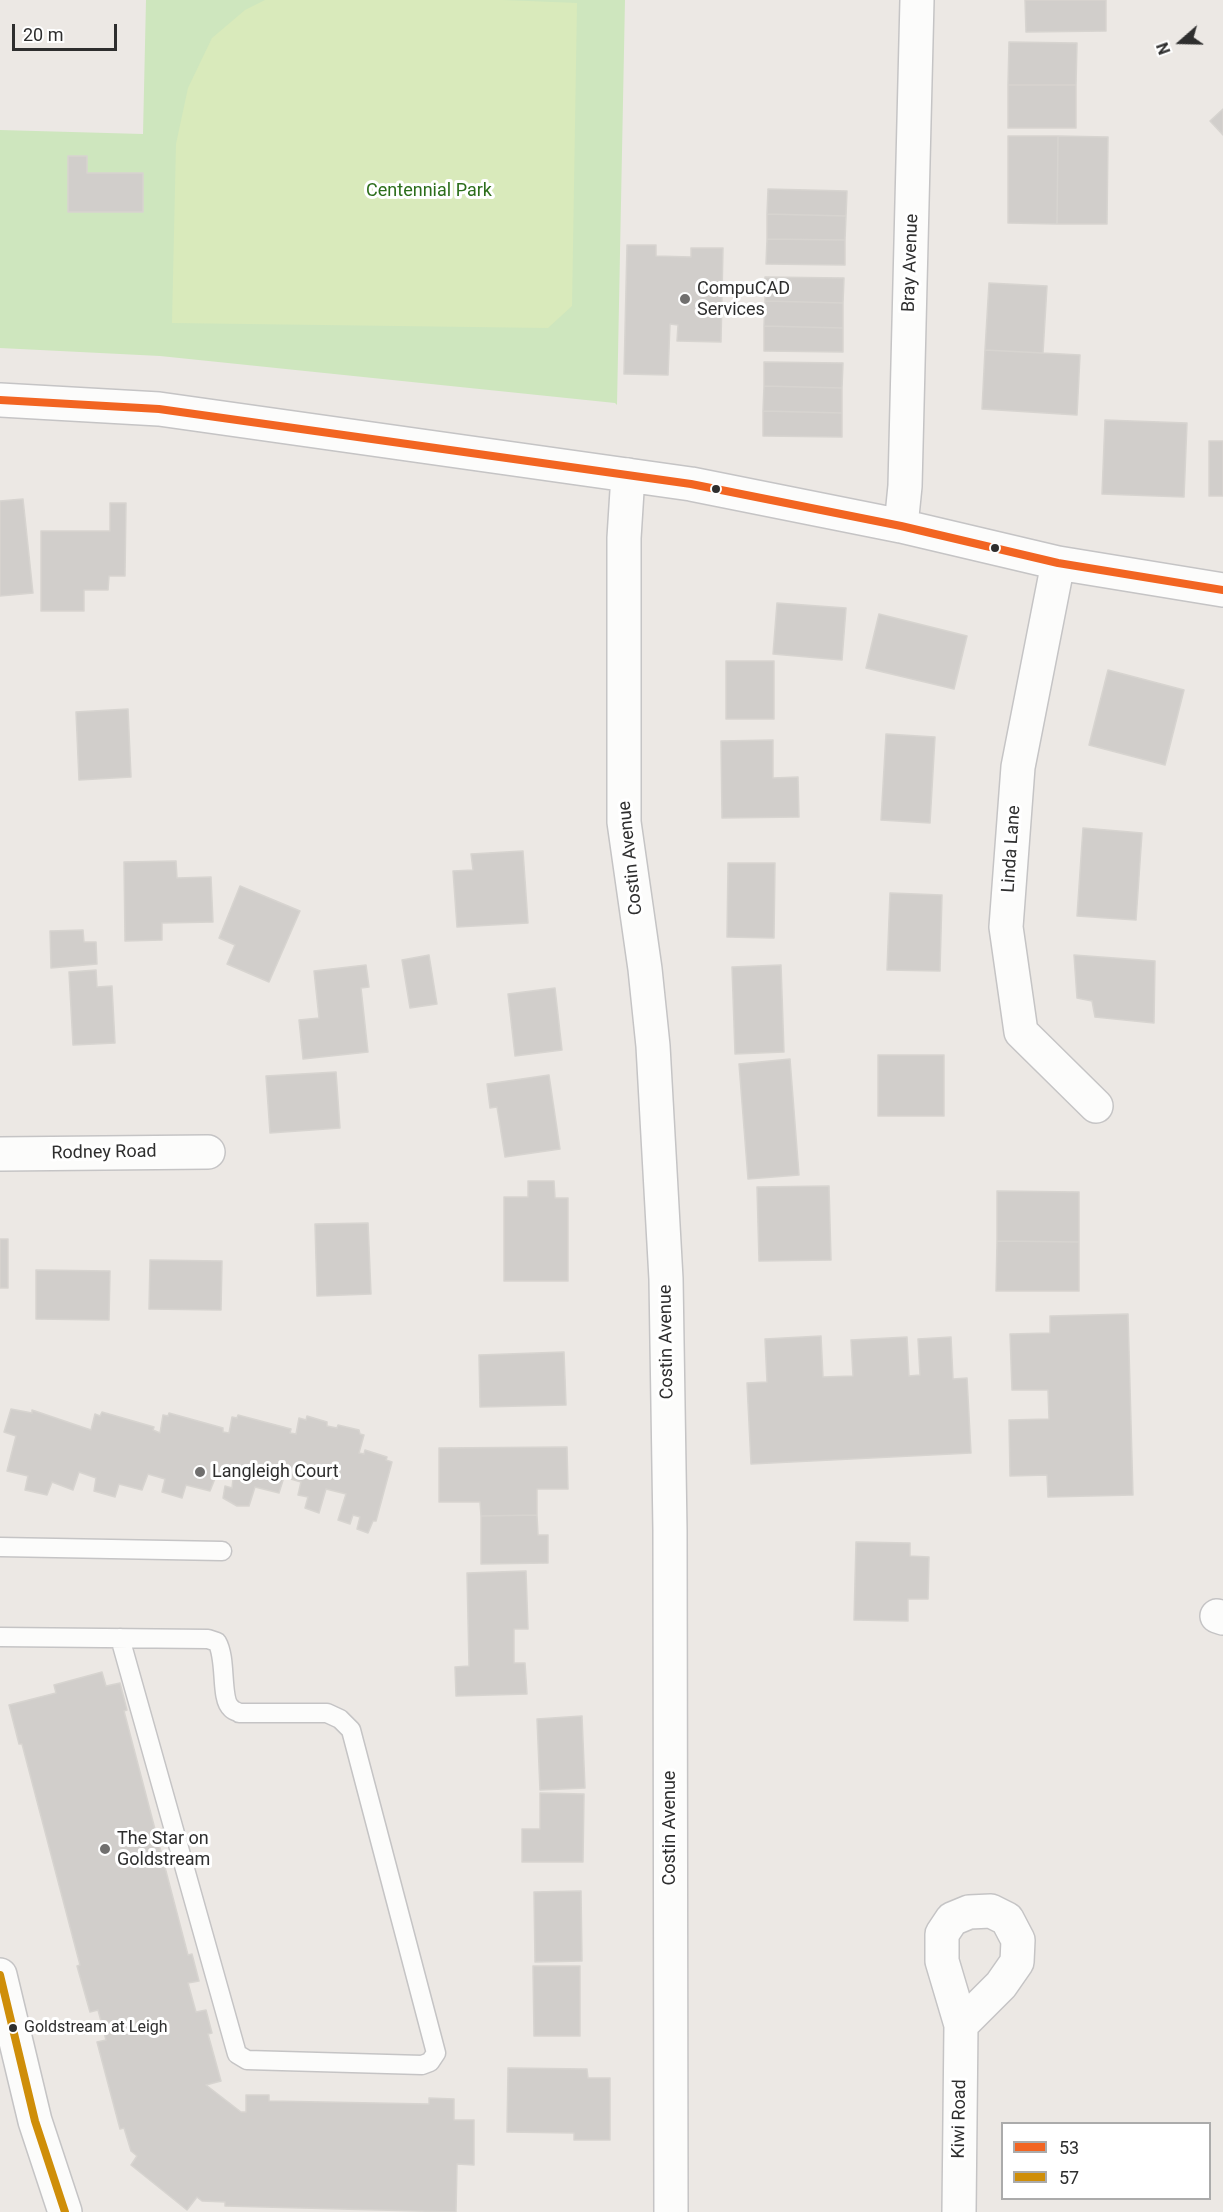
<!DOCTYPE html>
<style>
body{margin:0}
#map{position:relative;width:1223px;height:2212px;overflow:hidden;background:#ece8e4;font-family:Roboto,sans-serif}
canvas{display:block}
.legend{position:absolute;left:1001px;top:2122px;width:210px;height:78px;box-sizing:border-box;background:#fff;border:2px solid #ababab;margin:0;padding:8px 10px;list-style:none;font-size:18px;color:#2e2e2e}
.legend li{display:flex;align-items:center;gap:12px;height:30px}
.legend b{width:30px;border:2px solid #ababab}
.north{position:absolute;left:1151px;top:12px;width:60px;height:60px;-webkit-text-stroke:4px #fff;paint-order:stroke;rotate:250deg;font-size:16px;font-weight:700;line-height:24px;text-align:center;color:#2e2e2e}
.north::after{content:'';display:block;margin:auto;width:21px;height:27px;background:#2e2e2e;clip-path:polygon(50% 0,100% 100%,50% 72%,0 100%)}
.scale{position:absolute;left:12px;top:24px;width:105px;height:27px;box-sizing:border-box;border:3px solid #2e2e2e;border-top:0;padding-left:8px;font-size:18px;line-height:21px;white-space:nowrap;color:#2e2e2e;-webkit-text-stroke:4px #fff;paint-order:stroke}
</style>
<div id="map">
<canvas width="1223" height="2212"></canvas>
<ul class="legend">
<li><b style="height:8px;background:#f26522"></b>53</li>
<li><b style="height:8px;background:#cf8e09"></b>57</li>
</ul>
<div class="north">N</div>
<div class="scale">20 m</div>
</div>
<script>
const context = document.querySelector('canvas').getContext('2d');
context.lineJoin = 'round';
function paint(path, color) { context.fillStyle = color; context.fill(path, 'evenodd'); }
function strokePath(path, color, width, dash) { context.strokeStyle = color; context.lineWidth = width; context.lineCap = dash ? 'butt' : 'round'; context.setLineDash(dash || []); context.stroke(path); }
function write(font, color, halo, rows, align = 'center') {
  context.font = font + ' Roboto,sans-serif'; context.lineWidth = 6; context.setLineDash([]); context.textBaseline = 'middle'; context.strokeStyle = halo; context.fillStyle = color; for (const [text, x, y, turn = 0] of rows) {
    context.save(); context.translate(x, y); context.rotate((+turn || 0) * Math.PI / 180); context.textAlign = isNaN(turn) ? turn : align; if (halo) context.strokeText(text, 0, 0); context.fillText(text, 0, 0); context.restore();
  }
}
paint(new Path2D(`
 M 146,0 L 625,0 L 617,405 L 615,403 L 160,356 L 0,348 L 0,130 L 143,134 Z`), '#cee6be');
paint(new Path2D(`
 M 265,0 L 503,0 L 577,3 L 572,306 L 548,328 L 172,323 L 176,144 L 188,88 L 212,38 L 245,10 Z`), '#d9eabb');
const building = new Path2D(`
 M 1025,0 L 1106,0 L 1106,31 L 1026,32 Z
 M 1009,42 L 1077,43 L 1076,85 L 1008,85 Z
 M 1008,85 L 1076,85 L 1076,128 L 1008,128 Z
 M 1223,109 L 1223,135 L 1210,121 Z
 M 1008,136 L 1058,136 L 1057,224 L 1008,223 Z
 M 1058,136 L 1108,137 L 1107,224 L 1057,224 Z
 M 68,156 L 87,156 L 87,173 L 143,173 L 143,212 L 68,212 Z
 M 768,189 L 847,191 L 846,216 L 767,214 Z
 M 767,214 L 846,216 L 845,240 L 767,239 Z
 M 767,239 L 845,240 L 845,265 L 766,264 Z
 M 627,245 L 656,245 L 656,256 L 691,257 L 691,248 L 723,248 L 721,342 L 677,341 L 678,325 L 670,324 L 668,375 L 624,374 Z
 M 765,277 L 844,278 L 843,303 L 765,301 Z
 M 989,283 L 1047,286 L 1043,353 L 985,350 Z
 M 765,301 L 843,303 L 843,328 L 764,326 Z
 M 764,326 L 843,328 L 843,352 L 764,351 Z
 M 985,350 L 1080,355 L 1077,415 L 982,409 Z
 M 764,362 L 843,363 L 842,388 L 764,386 Z
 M 764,386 L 842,388 L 842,413 L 763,411 Z
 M 763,411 L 842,413 L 842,437 L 763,436 Z
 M 1105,420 L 1187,423 L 1184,497 L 1102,494 Z
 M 1209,441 L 1223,441 L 1223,496 L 1209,496 Z
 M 23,499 L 33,593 L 0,596 L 0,501 Z
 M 110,503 L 126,503 L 125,576 L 109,576 L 108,590 L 84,590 L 84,611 L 41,611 L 41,531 L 110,531 Z
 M 777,603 L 846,608 L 842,660 L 773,654 Z
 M 879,614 L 967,636 L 954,689 L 866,668 Z
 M 726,661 L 774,661 L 774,719 L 726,719 Z
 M 1108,670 L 1184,690 L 1165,765 L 1089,745 Z
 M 128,709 L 131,777 L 79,780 L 76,712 Z
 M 886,734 L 935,737 L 930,823 L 881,820 Z
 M 773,740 L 773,778 L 798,777 L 799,817 L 722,818 L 721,741 Z
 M 1083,828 L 1142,833 L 1136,920 L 1077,916 Z
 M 523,851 L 528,923 L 457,927 L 453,871 L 473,870 L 471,854 Z
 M 176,861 L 177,878 L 211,877 L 213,922 L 162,923 L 162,940 L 125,941 L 124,862 Z
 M 728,863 L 775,863 L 774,938 L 727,937 Z
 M 240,886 L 300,911 L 269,982 L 227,964 L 235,945 L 219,938 Z
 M 890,893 L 942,895 L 940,971 L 887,970 Z
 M 83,930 L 84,942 L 96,942 L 97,964 L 51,968 L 50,931 Z
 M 429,955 L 437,1004 L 410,1008 L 402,960 Z
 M 1074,955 L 1155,961 L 1154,1023 L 1095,1017 L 1092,1001 L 1077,998 Z
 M 366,965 L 369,987 L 361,988 L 368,1052 L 303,1059 L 299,1020 L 319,1018 L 314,971 Z
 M 781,965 L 784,1052 L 735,1054 L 732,967 Z
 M 96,970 L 97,987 L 112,986 L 115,1043 L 73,1045 L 69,972 Z
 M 555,988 L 562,1050 L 515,1056 L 508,994 Z
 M 878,1055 L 944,1055 L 944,1116 L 878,1116 Z
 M 790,1059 L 799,1175 L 748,1179 L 739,1064 Z
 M 336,1072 L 340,1128 L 270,1133 L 266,1076 Z
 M 549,1075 L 560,1149 L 505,1157 L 497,1107 L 490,1108 L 487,1084 Z
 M 528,1181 L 554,1181 L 555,1198 L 568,1198 L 568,1281 L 504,1281 L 504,1197 L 528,1197 Z
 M 829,1186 L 831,1260 L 759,1261 L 757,1187 Z
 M 997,1191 L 1079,1192 L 1079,1242 L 997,1241 Z
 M 368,1223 L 371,1294 L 317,1296 L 315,1224 Z
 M 0,1239 L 8,1239 L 8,1288 L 0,1288 Z
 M 997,1241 L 1079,1242 L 1079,1291 L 996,1291 Z
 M 150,1260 L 222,1261 L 221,1310 L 149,1309 Z
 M 36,1270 L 110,1271 L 109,1320 L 36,1319 Z
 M 1128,1314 L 1133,1495 L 1048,1497 L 1047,1475 L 1010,1476 L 1009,1420 L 1049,1419 L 1048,1390 L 1012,1390 L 1010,1334 L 1050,1333 L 1050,1316 Z
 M 821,1336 L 823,1377 L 853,1376 L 851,1340 L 907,1337 L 909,1376 L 920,1375 L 918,1339 L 951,1337 L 953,1379 L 967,1378 L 971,1453 L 751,1464 L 747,1383 L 767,1382 L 765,1339 Z
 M 564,1352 L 566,1405 L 480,1407 L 479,1355 Z
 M 11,1409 L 32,1413 L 32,1410 L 91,1430 L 95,1414 L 100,1416 L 102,1412 L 154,1427 L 153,1430 L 160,1433 L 163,1415 L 168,1416 L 169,1413 L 223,1428 L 223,1432 L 229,1433 L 232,1417 L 237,1418 L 238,1415 L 291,1429 L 290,1433 L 296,1434 L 299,1418 L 306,1420 L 307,1416 L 327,1422 L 327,1426 L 337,1428 L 338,1425 L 359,1430 L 360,1434 L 364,1435 L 359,1453 L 364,1454 L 365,1450 L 387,1457 L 386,1460 L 392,1462 L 376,1521 L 373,1521 L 368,1533 L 357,1529 L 360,1517 L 353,1515 L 350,1524 L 338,1520 L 346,1494 L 326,1489 L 319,1513 L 305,1508 L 308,1497 L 298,1495 L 301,1482 L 284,1477 L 279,1493 L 255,1487 L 249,1506 L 237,1506 L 223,1498 L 225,1486 L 232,1488 L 233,1479 L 216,1476 L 210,1491 L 186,1485 L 182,1498 L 162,1492 L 165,1479 L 148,1474 L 142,1490 L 119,1484 L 115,1497 L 94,1491 L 96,1478 L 79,1472 L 73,1490 L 52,1482 L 47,1495 L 25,1490 L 28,1476 L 7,1471 L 16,1436 L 4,1432 Z
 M 567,1447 L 568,1489 L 537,1489 L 537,1515 L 481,1516 L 480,1502 L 439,1502 L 439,1448 Z
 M 537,1515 L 538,1535 L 548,1535 L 548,1563 L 481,1564 L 481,1516 Z
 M 856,1542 L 910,1543 L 910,1556 L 929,1557 L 928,1599 L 908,1599 L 908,1621 L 854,1620 Z
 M 526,1571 L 528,1629 L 514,1629 L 514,1663 L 525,1663 L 527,1694 L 456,1696 L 455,1667 L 469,1666 L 467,1573 Z
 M 102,1672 L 106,1686 L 120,1683 L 127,1710 L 124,1711 L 188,1955 L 192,1954 L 199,1981 L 188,1983 L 196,2012 L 206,2010 L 212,2033 L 208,2034 L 221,2081 L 206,2085 L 241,2112 L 246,2112 L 246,2095 L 269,2095 L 269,2101 L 429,2104 L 429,2098 L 454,2099 L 454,2120 L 474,2120 L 474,2165 L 457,2164 L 456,2212 L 225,2206 L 225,2202 L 202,2201 L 197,2197 L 187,2210 L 131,2165 L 137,2156 L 131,2151 L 124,2128 L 120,2129 L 97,2042 L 106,2040 L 98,2010 L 90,2012 L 77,1966 L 80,1965 L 22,1744 L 19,1744 L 9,1705 L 56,1693 L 54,1685 Z
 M 582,1716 L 585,1788 L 540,1790 L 537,1719 Z
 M 540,1793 L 584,1794 L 583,1862 L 522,1862 L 522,1829 L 540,1829 Z
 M 581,1891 L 582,1961 L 535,1962 L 534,1892 Z
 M 533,1966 L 580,1966 L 580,2036 L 534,2036 Z
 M 508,2068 L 587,2069 L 588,2078 L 610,2078 L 610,2140 L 574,2140 L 574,2133 L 507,2132 Z`);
paint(building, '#d1cecb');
strokePath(building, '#d7d4d0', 1.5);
const lane = new Path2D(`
 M 0,1547 L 222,1551
 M 0,1637 L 208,1639 L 217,1642 C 227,1659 220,1699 231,1708 C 233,1711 237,1711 239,1713 L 327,1713 L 340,1719 L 351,1730 L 436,2053 L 430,2062 L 422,2065 L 247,2060 L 237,2054 L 120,1638`);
const street = new Path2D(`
 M 0,400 L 159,409 L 691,484 L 901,526 L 1058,563 L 1223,590
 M 628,475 L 624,538 L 624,822 L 645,969 L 653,1046 L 666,1279 L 670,1531 L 671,2212
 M 901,526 L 905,486 L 917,0
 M 1058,563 L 1018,767 L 1006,927 L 1021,1032 L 1096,1106
 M 0,1154 L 208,1152
 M 1217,1616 L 1223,1618
 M 959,2212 L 961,2025 L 942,1961 L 942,1934 L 952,1919 L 969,1912 L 991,1911 L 1007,1919 L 1018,1940 L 1017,1962 L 1001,1985 L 961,2025`);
const secondary = new Path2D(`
 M 0,1975 L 35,2121 L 65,2212`);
strokePath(lane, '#c5c4c5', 21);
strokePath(street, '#c5c4c5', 36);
strokePath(secondary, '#c5c4c5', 36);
strokePath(lane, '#fcfcfb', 18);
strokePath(street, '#fcfcfb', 33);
strokePath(secondary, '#fcfcfb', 33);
strokePath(new Path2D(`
 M 0,400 L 159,409 L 691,484 L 901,526 L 1058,563 L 1223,590`), '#f26522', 8);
strokePath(new Path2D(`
 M 0,1975 L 35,2121 L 65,2212`), '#cf8e09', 8);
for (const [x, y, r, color] of [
 [685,299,6,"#706f6e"],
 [716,489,5,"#2e2e2e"],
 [995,548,5,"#2e2e2e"],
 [200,1472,6,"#706f6e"],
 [105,1849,6,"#706f6e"],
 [13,2028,5,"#2e2e2e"]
]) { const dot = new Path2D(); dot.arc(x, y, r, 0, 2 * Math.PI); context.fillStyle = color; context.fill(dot); strokePath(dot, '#fff', 2); }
write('16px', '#2e2e2e', '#fff', [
 ["Goldstream at Leigh",24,2028]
], 'left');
write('18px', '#2c6e1b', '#fff', [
 ["Centennial Park",429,191]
]);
write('18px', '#2e2e2e', '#fff', [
 ["Bray Avenue",911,263,-88],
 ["Linda Lane",1012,849,-86],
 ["Costin Avenue",631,858,-96],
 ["Rodney Road",104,1153,-1],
 ["Costin Avenue",667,1342,-91],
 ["Costin Avenue",670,1828,-90],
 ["Kiwi Road",960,2119,-89]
]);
write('18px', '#2e2e2e', '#fff', [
 ["CompuCAD",697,289],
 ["Services",697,310],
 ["Langleigh Court",212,1472],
 ["The Star on",117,1839],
 ["Goldstream",117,1860]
], 'left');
</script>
